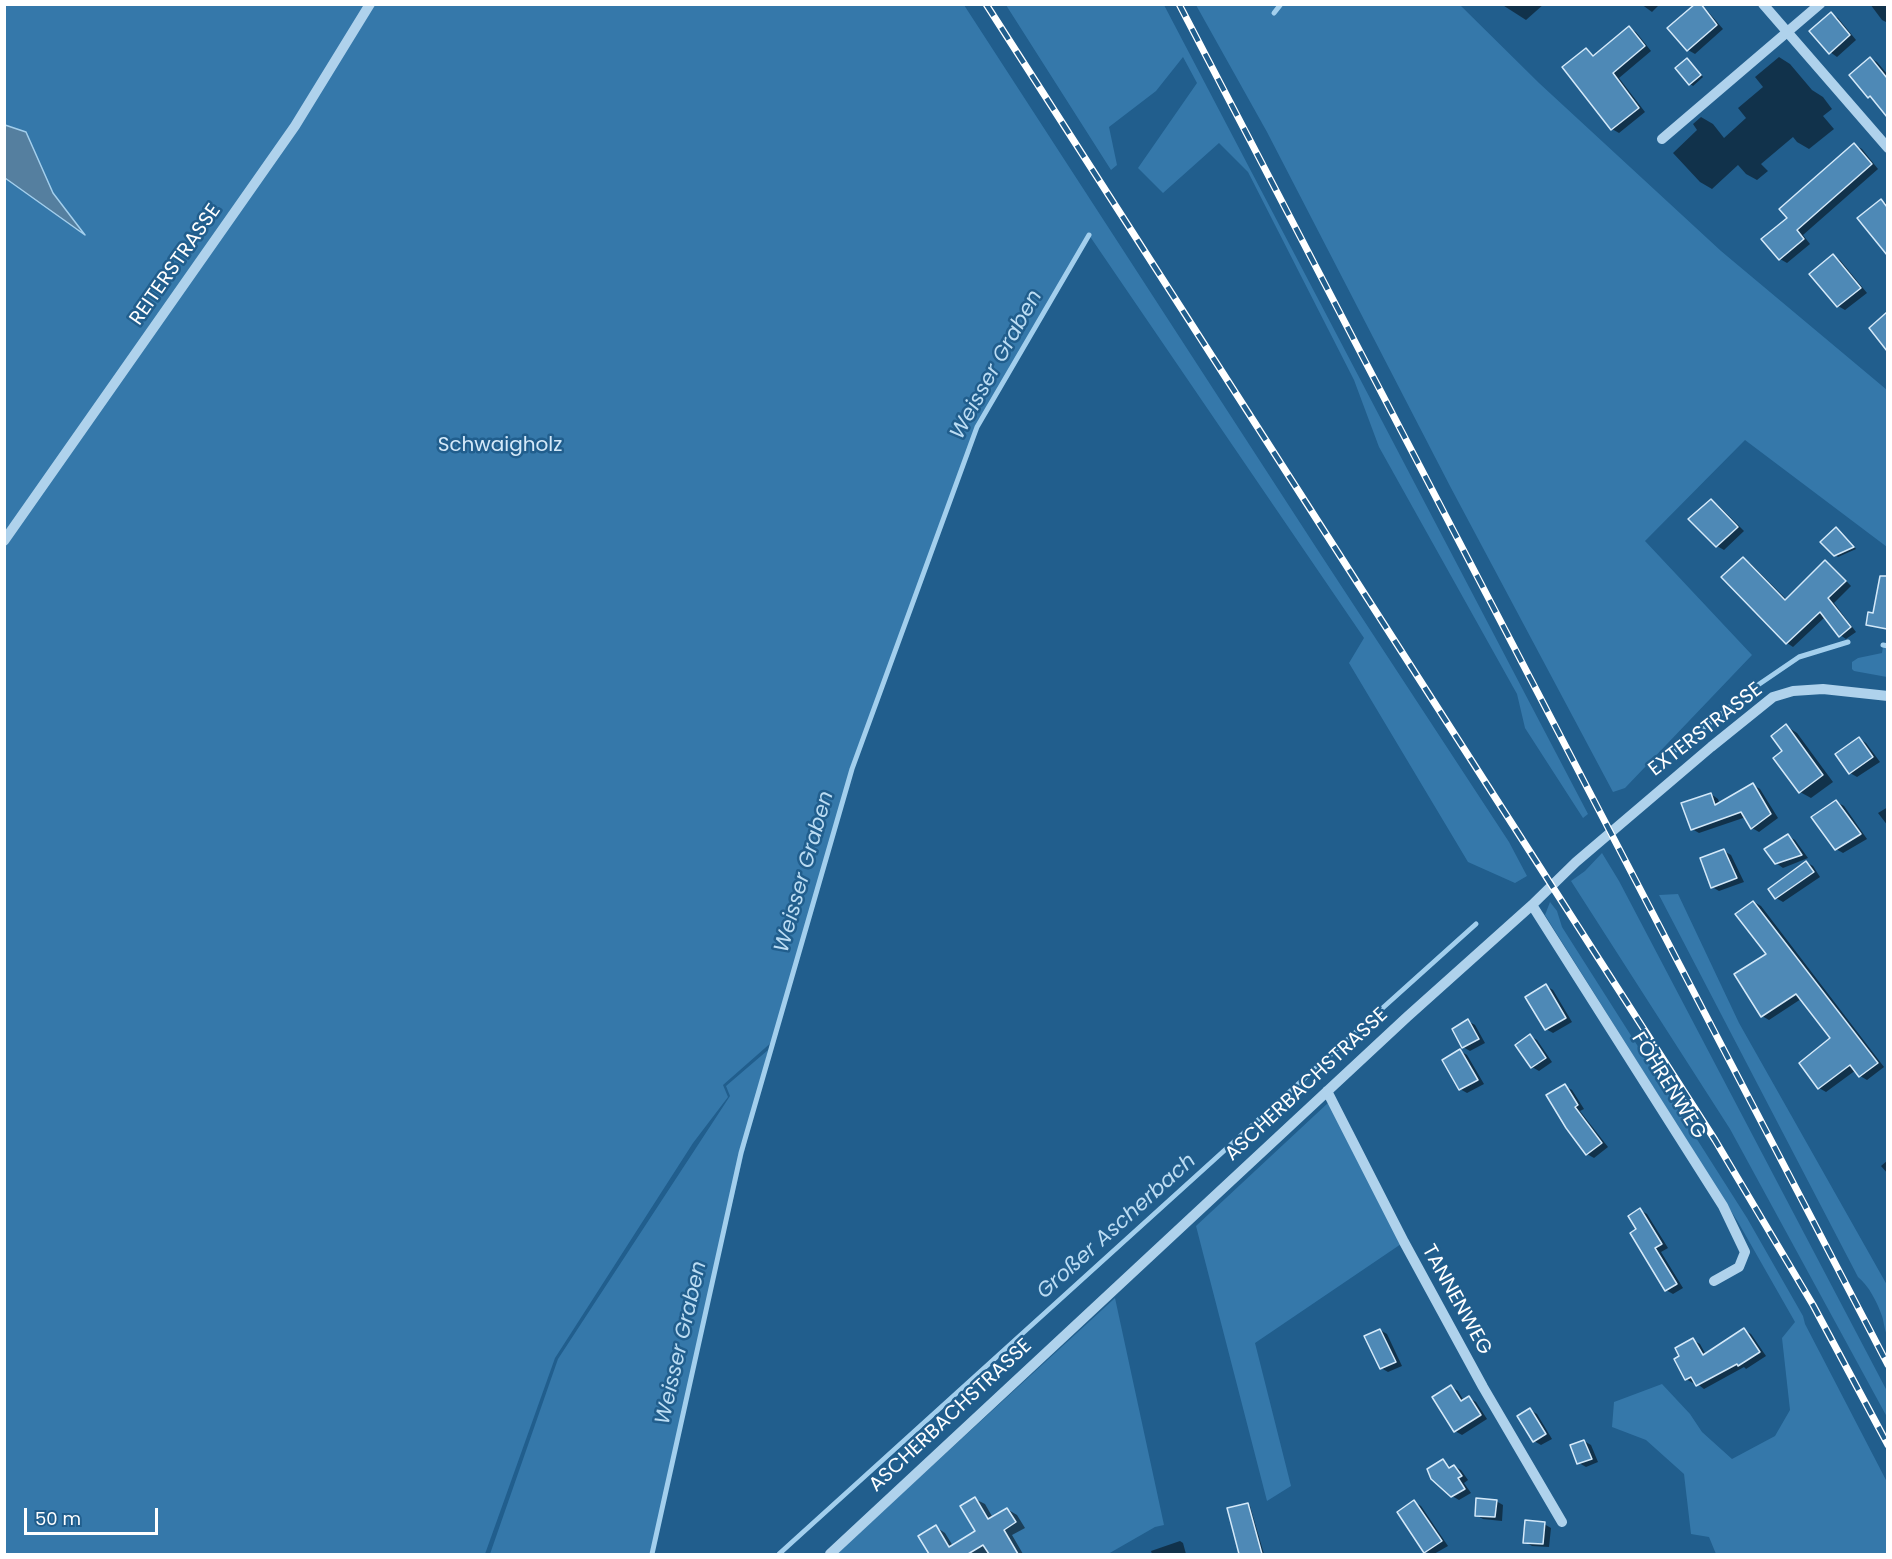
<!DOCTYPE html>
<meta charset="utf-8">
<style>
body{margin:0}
#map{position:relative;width:1892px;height:1559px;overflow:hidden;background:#215e8d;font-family:Poppins,sans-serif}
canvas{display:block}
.frame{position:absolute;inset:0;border:6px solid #fff;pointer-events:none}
.scale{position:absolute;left:24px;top:1508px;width:134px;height:27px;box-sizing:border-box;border:3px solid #fff;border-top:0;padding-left:8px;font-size:18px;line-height:21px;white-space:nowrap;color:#fff;-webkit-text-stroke:4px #215e8d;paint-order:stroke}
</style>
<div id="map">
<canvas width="1892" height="1559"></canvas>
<div class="frame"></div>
<div class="scale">50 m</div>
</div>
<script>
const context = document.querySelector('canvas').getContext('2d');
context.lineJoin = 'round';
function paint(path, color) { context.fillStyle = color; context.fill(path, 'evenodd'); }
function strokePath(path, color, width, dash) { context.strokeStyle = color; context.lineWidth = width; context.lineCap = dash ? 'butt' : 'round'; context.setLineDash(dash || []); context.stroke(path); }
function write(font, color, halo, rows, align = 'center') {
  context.font = font + ' Poppins,sans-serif'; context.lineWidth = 5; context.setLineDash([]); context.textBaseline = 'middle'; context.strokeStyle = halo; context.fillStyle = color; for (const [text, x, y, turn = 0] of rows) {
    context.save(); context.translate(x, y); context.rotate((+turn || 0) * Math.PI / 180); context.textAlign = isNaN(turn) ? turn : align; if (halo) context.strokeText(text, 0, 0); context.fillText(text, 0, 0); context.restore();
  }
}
paint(new Path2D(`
 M 5,5 L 964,5 L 1319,552 L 1509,842 L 1527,876 L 1515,883 L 1468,862 L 1349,663 L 1364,638 L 1089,235 L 977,427 L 852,769 L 773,1041 L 723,1085 L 728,1097 L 693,1143 L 555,1358 L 485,1554 L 5,1554 Z
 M 1006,5 L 1164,5 L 1588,814 L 1583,818 L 1525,728 L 1517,694 L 1379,447 L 1354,380 L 1248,172 L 1219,143 L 1163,193 L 1138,168 L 1197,83 L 1183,57 L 1156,91 L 1109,127 L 1117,165 L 1111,170 Z
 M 1196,5 L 1460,5 L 1539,83 L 1721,251 L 1887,390 L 1887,547 L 1745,440 L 1645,541 L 1752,655 L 1625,788 L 1613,792 L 1451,488 L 1267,132 Z
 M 1883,647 L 1887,648 L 1887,677 L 1854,671 L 1852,669 L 1852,662 L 1858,658 L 1882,653 Z
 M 1602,853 L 1619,881 L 1887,1391 L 1887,1417 L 1730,1129 L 1571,881 L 1585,871 Z
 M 1678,894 L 1739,1023 L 1887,1285 L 1887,1335 C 1884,1328 1884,1322 1882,1316 C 1877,1302 1869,1286 1858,1277 L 1659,895 Z
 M 1550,902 L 1557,911 L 1562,927 L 1747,1218 L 1803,1316 L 1805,1324 L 1887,1482 L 1887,1554 L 1716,1554 L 1709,1537 L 1691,1534 L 1684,1474 L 1646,1440 L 1612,1427 L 1614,1402 L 1662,1384 L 1690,1414 L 1702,1432 L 1732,1459 L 1775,1436 L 1790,1410 L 1782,1338 L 1795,1322 L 1738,1222 L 1545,915 Z
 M 768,1050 L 650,1554 L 490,1554 L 558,1359 L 730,1096 L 726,1086 Z
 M 1329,1102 L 1404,1242 L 1255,1343 L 1291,1486 L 1267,1501 L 1196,1226 Z
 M 1115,1298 L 1164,1525 L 1155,1527 L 1108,1554 L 836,1554 Z`), '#3578aa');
const water = new Path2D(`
 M 5,125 L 26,132 L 53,193 L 85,235 L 5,178 Z`);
paint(water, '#557f9f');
strokePath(water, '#a3cfed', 1.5);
paint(new Path2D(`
 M 1501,4 L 1544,4 L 1526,20 Z
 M 1641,4 L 1660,4 L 1652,12 Z
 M 1700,4 L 1705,8 L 1723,29 L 1695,54 L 1688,50 Z
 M 1870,4 L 1888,4 L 1888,23 L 1882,20 Z
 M 1831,14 L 1838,18 L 1856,40 L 1837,57 L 1830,52 Z
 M 1629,28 L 1636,32 L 1651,51 L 1619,78 L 1645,112 L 1619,133 L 1612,129 L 1586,49 L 1595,56 Z
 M 1779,57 L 1790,64 L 1812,90 L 1823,97 L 1832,109 L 1823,116 L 1834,129 L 1809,149 L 1797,142 L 1793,137 L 1761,164 L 1768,171 L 1757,180 L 1746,174 L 1738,165 L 1712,189 L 1700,182 L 1673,153 L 1697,130 L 1693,124 L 1701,117 L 1713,124 L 1724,138 L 1746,118 L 1738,108 L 1763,87 L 1755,77 Z
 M 1870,58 L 1877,62 L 1888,75 L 1888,115 L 1876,100 L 1869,97 Z
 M 1687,60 L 1703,77 L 1693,86 L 1690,84 Z
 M 1855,145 L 1862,149 L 1878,169 L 1803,235 L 1810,244 L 1787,263 L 1780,259 L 1789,218 Z
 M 1882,201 L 1888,204 L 1888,252 L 1886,251 Z
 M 1833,256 L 1840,260 L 1867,293 L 1845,310 L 1838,306 Z
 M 1711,501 L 1718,505 L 1744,531 L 1724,550 L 1717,546 L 1691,519 Z
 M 1839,531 L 1856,549 L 1838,557 L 1835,555 Z
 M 1743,559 L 1750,563 L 1787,600 L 1826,562 L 1832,566 L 1851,586 L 1834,603 L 1856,632 L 1846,639 L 1840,635 L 1825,617 L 1793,647 L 1787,643 Z
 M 1881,582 L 1888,583 L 1888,629 L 1867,624 L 1875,614 Z
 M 1786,726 L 1797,733 L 1833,782 L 1811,798 L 1800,792 L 1784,752 Z
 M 1859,739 L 1866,743 L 1880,762 L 1857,777 L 1850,773 L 1837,754 Z
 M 1753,785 L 1760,789 L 1778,818 L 1759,832 L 1752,828 L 1746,817 L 1699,833 L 1692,829 L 1711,794 L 1718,799 L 1720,805 Z
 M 1837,802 L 1844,806 L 1867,839 L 1843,853 L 1836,849 L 1814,817 Z
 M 1888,807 L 1888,826 L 1878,813 Z
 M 1788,836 L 1795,840 L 1808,858 L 1783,868 L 1776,863 Z
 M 1724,851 L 1731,855 L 1744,882 L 1719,891 L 1712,887 Z
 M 1806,862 L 1813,866 L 1820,877 L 1783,902 L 1776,898 Z
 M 1754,902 L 1761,906 L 1884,1067 L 1867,1080 L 1860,1076 L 1856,1070 L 1826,1092 L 1819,1088 L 1801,1063 L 1832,1039 L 1801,999 L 1769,1020 L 1762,1016 L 1768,954 Z
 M 1546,986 L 1553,990 L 1572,1022 L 1553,1033 L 1546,1029 Z
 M 1468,1021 L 1475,1025 L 1485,1043 L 1470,1051 L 1463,1047 Z
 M 1530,1036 L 1537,1040 L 1552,1062 L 1539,1071 L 1532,1067 Z
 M 1460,1051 L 1467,1055 L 1484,1084 L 1467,1093 L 1460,1089 Z
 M 1565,1086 L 1572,1090 L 1584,1109 L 1580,1111 L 1608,1147 L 1594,1158 L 1587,1154 Z
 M 1888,1160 L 1888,1174 L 1881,1166 Z
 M 1640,1210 L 1647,1214 L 1668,1248 L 1661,1252 L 1683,1288 L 1673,1294 L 1666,1290 L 1638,1229 Z
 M 1380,1330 L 1387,1334 L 1402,1366 L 1388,1372 L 1381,1368 Z
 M 1744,1330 L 1751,1334 L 1766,1356 L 1746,1369 L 1744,1367 L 1704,1389 L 1695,1382 L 1693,1383 L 1686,1379 L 1693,1340 L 1700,1344 L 1706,1355 Z
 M 1451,1387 L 1458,1391 L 1464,1401 L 1469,1398 L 1476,1402 L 1487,1419 L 1462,1435 L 1455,1431 Z
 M 1530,1410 L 1537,1414 L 1552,1439 L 1541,1445 L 1534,1441 Z
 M 1584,1441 L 1591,1445 L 1598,1462 L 1586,1467 L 1579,1463 Z
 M 1443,1461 L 1452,1468 L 1454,1466 L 1461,1470 L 1468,1480 L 1464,1483 L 1471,1493 L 1459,1500 L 1452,1496 Z
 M 975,1499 L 985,1504 L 993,1518 L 1007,1509 L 1017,1515 L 1025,1528 L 1012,1535 L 1023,1554 L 991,1554 L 990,1552 L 985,1554 L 930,1554 L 920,1537 L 936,1527 L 945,1533 L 953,1546 L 977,1531 Z
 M 1496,1501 L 1503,1505 L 1502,1521 L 1483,1519 L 1476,1515 Z
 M 1414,1502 L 1421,1506 L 1448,1546 L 1434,1554 L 1425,1552 Z
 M 1248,1504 L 1250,1506 L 1264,1554 L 1241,1554 L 1228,1509 Z
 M 1544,1524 L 1551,1528 L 1549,1547 L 1532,1546 L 1525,1542 Z
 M 1180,1541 L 1183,1543 L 1186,1554 L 1152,1554 L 1151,1551 Z`), '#0007');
strokePath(new Path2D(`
 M 1274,13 L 1281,4
 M 1883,645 L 1888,646
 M 1674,751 L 1755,687 L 1799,657 L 1848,642
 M 652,1554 L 741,1153 L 852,769 L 977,427 L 1089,235
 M 779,1554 L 1237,1139 L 1476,924`), '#a3cfed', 5);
const building = new Path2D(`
 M 1695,4 L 1701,4 L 1717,25 L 1687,51 L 1667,28 Z
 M 1831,12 L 1850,35 L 1829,54 L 1809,31 Z
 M 1629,26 L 1645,46 L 1613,73 L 1639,108 L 1611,130 L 1562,67 L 1586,48 L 1593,56 Z
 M 1870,57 L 1887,78 L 1887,117 L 1870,96 L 1868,98 L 1849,75 Z
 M 1687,58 L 1701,75 L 1689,85 L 1675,68 Z
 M 1854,143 L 1872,164 L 1797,230 L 1804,239 L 1779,260 L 1761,239 L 1787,218 L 1779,209 Z
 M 1881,199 L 1887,207 L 1887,255 L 1857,218 Z
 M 1833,254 L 1861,288 L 1837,307 L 1809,274 Z
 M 1887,312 L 1887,351 L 1869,328 Z
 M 1711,499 L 1738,527 L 1716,547 L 1688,519 Z
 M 1836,527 L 1854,547 L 1834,556 L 1820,542 Z
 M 1743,557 L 1785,600 L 1825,560 L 1846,581 L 1828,598 L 1851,627 L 1839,637 L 1820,612 L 1786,644 L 1721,577 Z
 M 1880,576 L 1887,576 L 1887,629 L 1866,625 L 1868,612 L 1873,613 Z
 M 1786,724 L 1823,775 L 1799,793 L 1773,758 L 1782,751 L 1771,736 Z
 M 1859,737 L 1873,757 L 1849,774 L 1835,754 Z
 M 1753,783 L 1771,814 L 1751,829 L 1741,812 L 1691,830 L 1681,803 L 1711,793 L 1715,805 Z
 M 1836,800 L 1861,834 L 1835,850 L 1811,817 Z
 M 1788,834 L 1802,855 L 1775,864 L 1764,849 Z
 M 1724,849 L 1737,878 L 1711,888 L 1700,858 Z
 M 1806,861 L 1814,872 L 1775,899 L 1768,889 Z
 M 1753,901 L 1878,1063 L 1859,1077 L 1850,1065 L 1818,1089 L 1799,1063 L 1830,1038 L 1796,994 L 1761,1017 L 1734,974 L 1766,954 L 1735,914 Z
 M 1546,984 L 1566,1018 L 1545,1030 L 1525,997 Z
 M 1468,1019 L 1479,1039 L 1462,1048 L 1452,1029 Z
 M 1530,1034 L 1546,1058 L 1531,1068 L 1515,1045 Z
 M 1460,1049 L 1478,1080 L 1459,1090 L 1442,1060 Z
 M 1565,1084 L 1578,1105 L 1575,1107 L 1602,1143 L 1586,1155 L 1566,1128 L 1546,1095 Z
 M 1640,1208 L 1662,1244 L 1655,1248 L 1677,1284 L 1665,1291 L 1630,1233 L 1636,1229 L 1628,1216 Z
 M 1744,1328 L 1760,1352 L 1738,1366 L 1737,1364 L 1696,1386 L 1691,1377 L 1685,1380 L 1674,1359 L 1679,1356 L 1675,1348 L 1693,1338 L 1703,1355 Z
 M 1380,1329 L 1396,1362 L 1380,1369 L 1364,1336 Z
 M 1451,1385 L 1461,1401 L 1469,1396 L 1481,1415 L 1454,1432 L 1432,1397 Z
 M 1530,1408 L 1546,1434 L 1533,1442 L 1517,1416 Z
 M 1584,1440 L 1592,1459 L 1577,1464 L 1570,1445 Z
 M 1443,1459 L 1449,1468 L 1454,1465 L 1462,1476 L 1458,1478 L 1465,1489 L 1451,1497 L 1431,1479 L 1427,1469 Z
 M 975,1497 L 988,1519 L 1007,1508 L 1016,1522 L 1004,1530 L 1018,1554 L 989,1554 L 983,1545 L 968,1554 L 929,1554 L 918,1536 L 936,1525 L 949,1547 L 975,1531 L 960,1506 Z
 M 1476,1498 L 1497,1500 L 1495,1517 L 1475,1516 Z
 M 1414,1500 L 1442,1541 L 1424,1553 L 1397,1512 Z
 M 1248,1503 L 1262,1554 L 1239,1554 L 1232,1527 L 1227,1508 Z
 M 1525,1520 L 1545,1522 L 1543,1544 L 1523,1543 Z`);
paint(building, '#4e89b6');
strokePath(building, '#d4e9f9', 1.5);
strokePath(new Path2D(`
 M 1763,4 L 1888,148
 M 1662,139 L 1820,4
 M 4,541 L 295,126 L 370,4
 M 1532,905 L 1723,1206 L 1745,1252 L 1739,1267 L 1714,1281
 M 1327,1091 L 1404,1242 L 1483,1387 L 1562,1522
 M 830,1554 L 1407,1017 L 1532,905 L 1576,862 L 1711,747 L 1773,697 L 1793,691 L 1823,689 L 1888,696`), '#afd2ec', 10);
const rail = new Path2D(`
 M 986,4 L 1715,1140 L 1813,1305 L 1888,1445
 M 1179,4 L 1888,1365`);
strokePath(rail, '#fff', 7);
strokePath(rail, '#215e8d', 4.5, [14]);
write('20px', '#fff', '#215e8d', [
 ["REITERSTRASSE",176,265,-55],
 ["EXTERSTRASSE",1706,730,-38],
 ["ASCHERBACHSTRASSE",1307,1085,-43],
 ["FÖHRENWEG",1668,1086,58],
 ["TANNENWEG",1456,1300,61],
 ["ASCHERBACHSTRASSE",951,1416,-43]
]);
write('20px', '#d4e9f9', '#215e8d', [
 ["Schwaigholz",500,446]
]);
write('italic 21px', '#bbdcf3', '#215e8d', [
 ["Weisser Graben",997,365,-61],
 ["Weisser Graben",805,872,-74],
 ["Großer Ascherbach",1117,1227,-42],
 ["Weisser Graben",682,1343,-77]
]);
</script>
